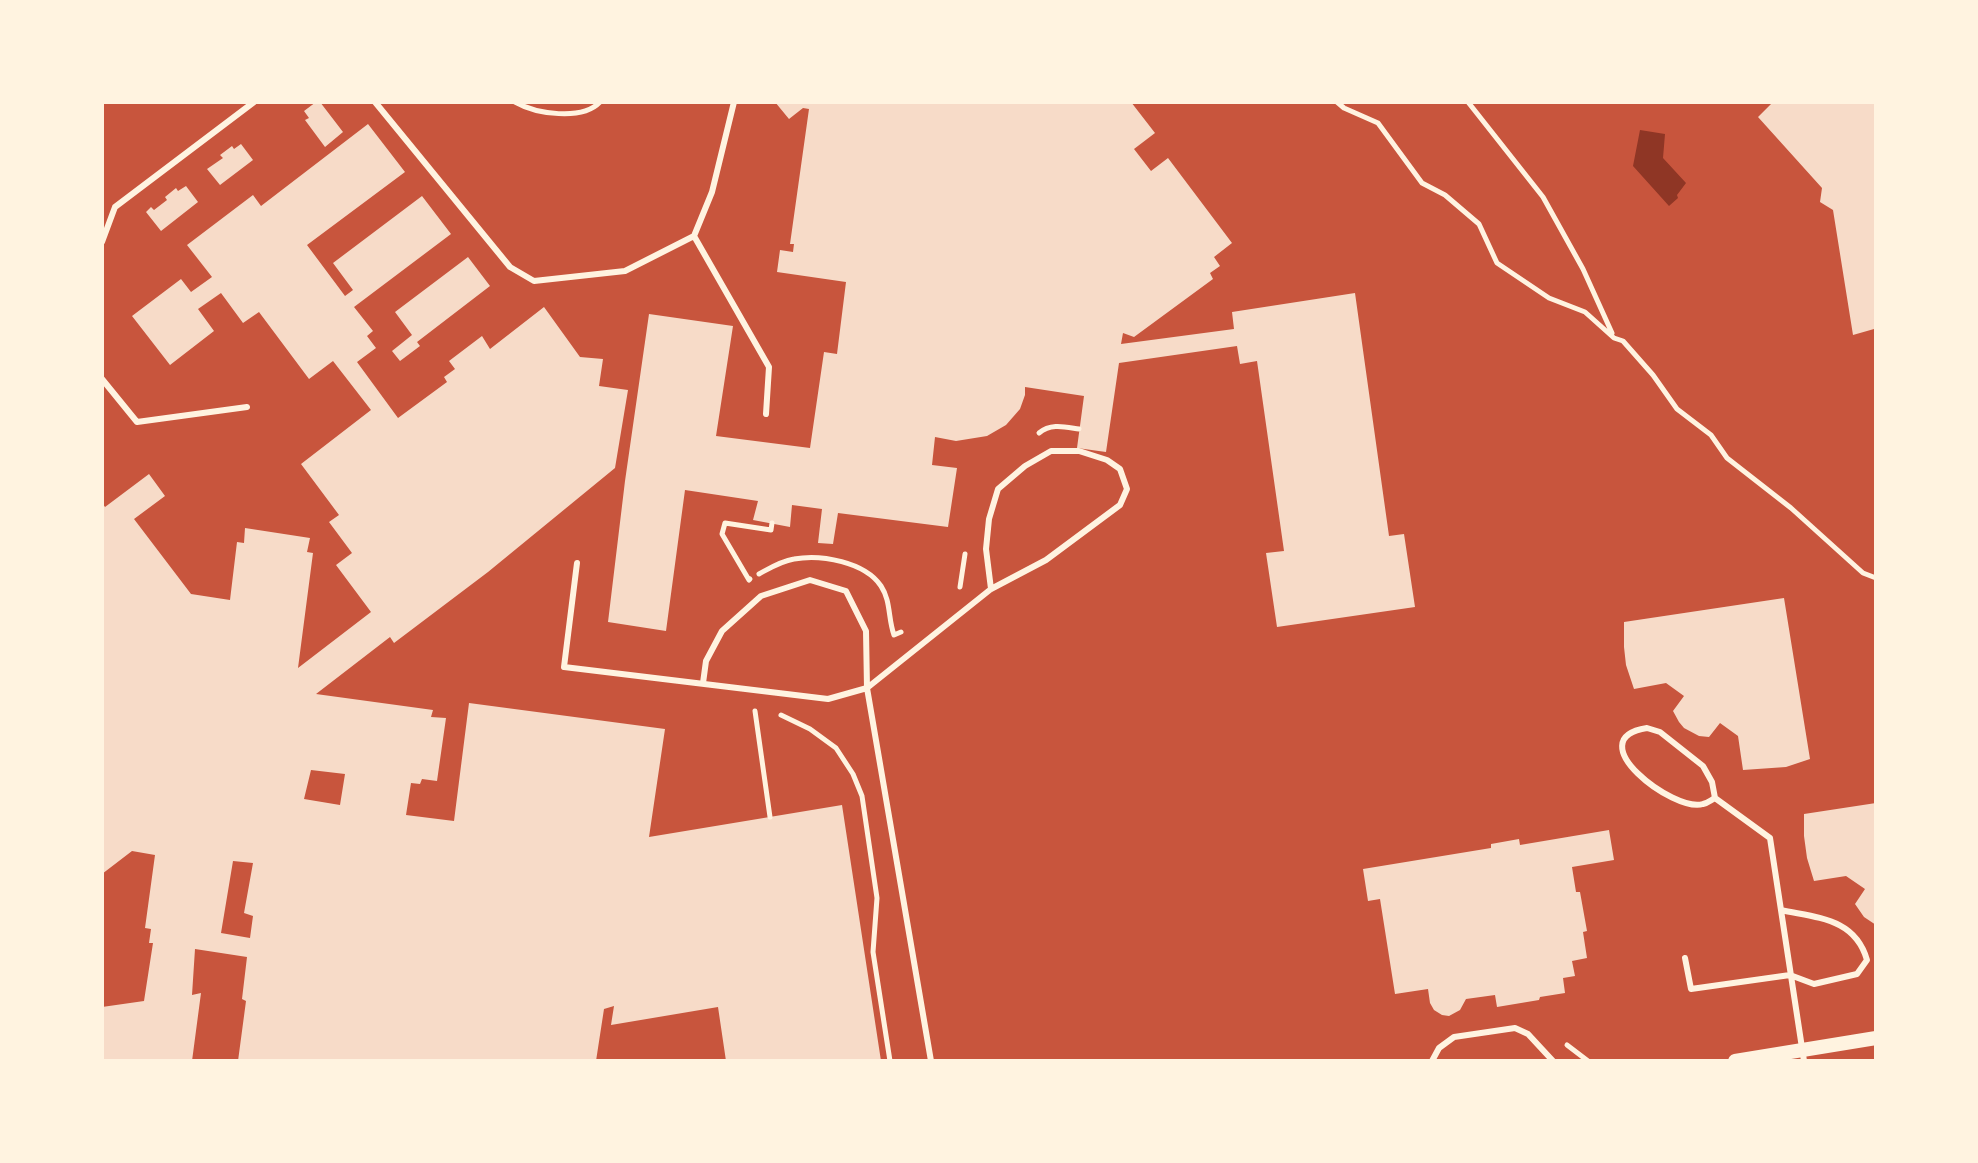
<!DOCTYPE html>
<style>
body{margin:0}
#map{position:relative;width:1978px;height:1163px;overflow:hidden;background:#c8553d;font-family:"Exo 2",sans-serif}
canvas{display:block}
.frame{position:absolute;inset:0;border:104px solid #fff3e0;pointer-events:none}
</style>
<div id="map">
<canvas width="1978" height="1163"></canvas>
<div class="frame"></div>
</div>
<script>
const context = document.querySelector('canvas').getContext('2d');
context.lineJoin = 'round';
function paint(path, color) { context.fillStyle = color; context.fill(path, 'evenodd'); }
function strokePath(path, color, width, dash) { context.strokeStyle = color; context.lineWidth = width; context.lineCap = dash ? 'butt' : 'round'; context.setLineDash(dash || []); context.stroke(path); }
paint(new Path2D(`
 M 1640,130 L 1665,134 L 1663,158 L 1686,183 L 1677,195 L 1678,198 L 1669,206 L 1633,166 Z`), '#8f3625');
paint(new Path2D(`
 M 316,102 L 320,102 L 343,132 L 325,147 L 305,120 L 309,118 L 304,111 Z
 M 775,102 L 1131,102 L 1155,133 L 1134,149 L 1151,171 L 1168,158 L 1232,243 L 1214,257 L 1220,266 L 1210,273 L 1213,279 L 1134,337 L 1123,333 L 1121,344 L 1234,329 L 1232,312 L 1355,293 L 1389,536 L 1404,534 L 1415,607 L 1277,627 L 1266,553 L 1284,551 L 1257,361 L 1240,364 L 1237,346 L 1119,363 L 1106,452 L 1077,448 L 1084,396 L 1025,387 L 1025,395 L 1020,409 L 1006,425 L 987,436 L 956,441 L 935,437 L 932,465 L 957,468 L 948,527 L 838,513 L 833,544 L 818,543 L 822,509 L 792,505 L 790,527 L 753,520 L 758,501 L 685,490 L 666,631 L 608,622 L 625,481 L 649,314 L 733,326 L 716,436 L 810,448 L 824,352 L 837,354 L 846,282 L 777,272 L 780,250 L 793,252 L 794,244 L 790,244 L 809,109 L 803,108 L 789,119 Z
 M 1773,102 L 1876,102 L 1876,331 L 1874,329 L 1853,335 L 1833,210 L 1820,202 L 1822,188 L 1758,117 Z
 M 368,124 L 405,172 L 307,245 L 345,296 L 353,290 L 333,263 L 422,196 L 451,234 L 354,307 L 373,331 L 367,336 L 376,348 L 357,362 L 398,418 L 447,382 L 444,377 L 455,369 L 449,361 L 482,336 L 490,349 L 544,307 L 580,357 L 603,359 L 599,386 L 628,390 L 615,468 L 488,572 L 394,643 L 390,637 L 316,694 L 433,710 L 431,717 L 446,718 L 437,781 L 422,779 L 420,784 L 411,783 L 406,815 L 454,821 L 469,703 L 665,729 L 649,837 L 842,805 L 881,1061 L 726,1061 L 718,1007 L 611,1025 L 614,1006 L 604,1009 L 596,1061 L 238,1061 L 246,1001 L 242,999 L 247,957 L 195,949 L 192,995 L 201,993 L 192,1061 L 102,1061 L 102,1007 L 144,1001 L 153,943 L 149,943 L 151,929 L 145,928 L 155,855 L 132,851 L 102,874 L 102,503 L 105,507 L 149,474 L 165,496 L 134,519 L 191,594 L 230,600 L 237,542 L 244,543 L 245,528 L 310,538 L 307,552 L 313,553 L 298,668 L 371,612 L 336,565 L 352,553 L 329,522 L 339,515 L 301,464 L 371,410 L 333,361 L 309,379 L 259,312 L 243,323 L 221,293 L 198,309 L 214,331 L 170,365 L 132,316 L 181,279 L 191,292 L 212,277 L 187,245 L 253,195 L 261,206 ZM 311,770 L 345,774 L 340,805 L 304,799 ZM 233,861 L 253,863 L 244,913 L 253,916 L 250,938 L 221,933 Z
 M 241,144 L 253,160 L 220,185 L 207,169 L 223,158 L 220,155 L 232,146 L 234,149 Z
 M 186,186 L 198,202 L 161,231 L 146,212 L 151,207 L 154,210 L 167,200 L 165,197 L 176,188 L 178,191 Z
 M 468,257 L 490,286 L 417,342 L 420,346 L 400,361 L 392,351 L 412,335 L 395,312 Z
 M 1784,598 L 1810,759 L 1786,767 L 1743,770 L 1738,736 L 1720,723 L 1709,737 L 1699,736 L 1684,728 L 1679,722 L 1673,711 L 1684,696 L 1666,683 L 1634,689 L 1626,665 L 1624,647 L 1624,622 Z
 M 1876,803 L 1876,925 L 1864,917 L 1855,904 L 1865,889 L 1846,876 L 1814,881 L 1807,858 L 1804,836 L 1804,814 Z
 M 1609,830 L 1614,860 L 1572,867 L 1576,892 L 1580,892 L 1587,931 L 1583,932 L 1587,958 L 1572,961 L 1575,976 L 1563,978 L 1565,993 L 1540,997 L 1539,1000 L 1497,1007 L 1495,995 L 1466,999 L 1460,1010 L 1449,1016 L 1442,1015 L 1434,1010 L 1430,1003 L 1428,989 L 1395,994 L 1380,899 L 1368,901 L 1363,869 L 1491,848 L 1491,844 L 1519,839 L 1520,845 Z`), '#f7dbc8');
strokePath(new Path2D(`
 M 515,102 C 536,114 582,121 600,102
 M 1337,102 L 1344,108 L 1378,123 L 1422,183 L 1445,195 L 1479,224 L 1497,263 L 1549,298 L 1585,312 L 1614,338 L 1623,341 L 1653,375 L 1677,409 L 1711,435 L 1727,458 L 1791,508 L 1863,573 L 1876,578
 M 1468,102 L 1543,197 L 1583,269 L 1612,333
 M 1039,433 C 1051,423 1065,427 1079,429
 M 759,574 C 770,568 781,561 794,559 C 821,554 865,562 881,586 C 891,601 888,619 894,635 L 901,632
 M 750,579 L 749,580 L 722,534 L 725,523 L 771,530 L 772,523
 M 960,587 L 965,554
 M 755,711 L 770,817
 M 781,715 L 810,729 L 836,748 L 853,774 L 862,796 L 877,898 L 873,952 L 890,1061
 M 1567,1045 L 1588,1061`), '#fff3e0', 5);
strokePath(new Path2D(`
 M 375,102 L 510,267 L 534,281 L 625,271 L 694,236 L 712,192 L 734,102
 M 694,236 L 769,367 L 766,414
 M 102,242 L 115,207 L 254,102
 M 102,379 L 137,422 L 247,407
 M 577,563 L 564,667 L 828,699 L 867,688 L 991,589 L 1046,560 L 1120,505 L 1127,489 L 1120,469 L 1107,460 L 1079,451 L 1051,451 L 1025,466 L 998,489 L 989,519 L 986,549 L 991,589
 M 703,683 L 706,661 L 722,631 L 761,596 L 810,580 L 846,591 L 866,631 L 867,688 L 931,1061
 M 1647,728 L 1660,732 L 1703,766 L 1712,782 L 1715,798 C 1711,800 1708,803 1703,804 C 1674,813 1577,739 1647,728 Z
 M 1715,798 L 1770,838 L 1804,1061
 M 1685,958 L 1691,989 L 1790,975 L 1814,984 L 1857,974 L 1867,960 C 1855,918 1817,918 1781,910
 M 1432,1061 L 1439,1048 L 1454,1037 L 1515,1028 L 1528,1034 L 1553,1061`), '#fff3e0', 6);
strokePath(new Path2D(`
 M 1735,1061 L 1876,1038`), '#fff3e0', 14);
</script>
